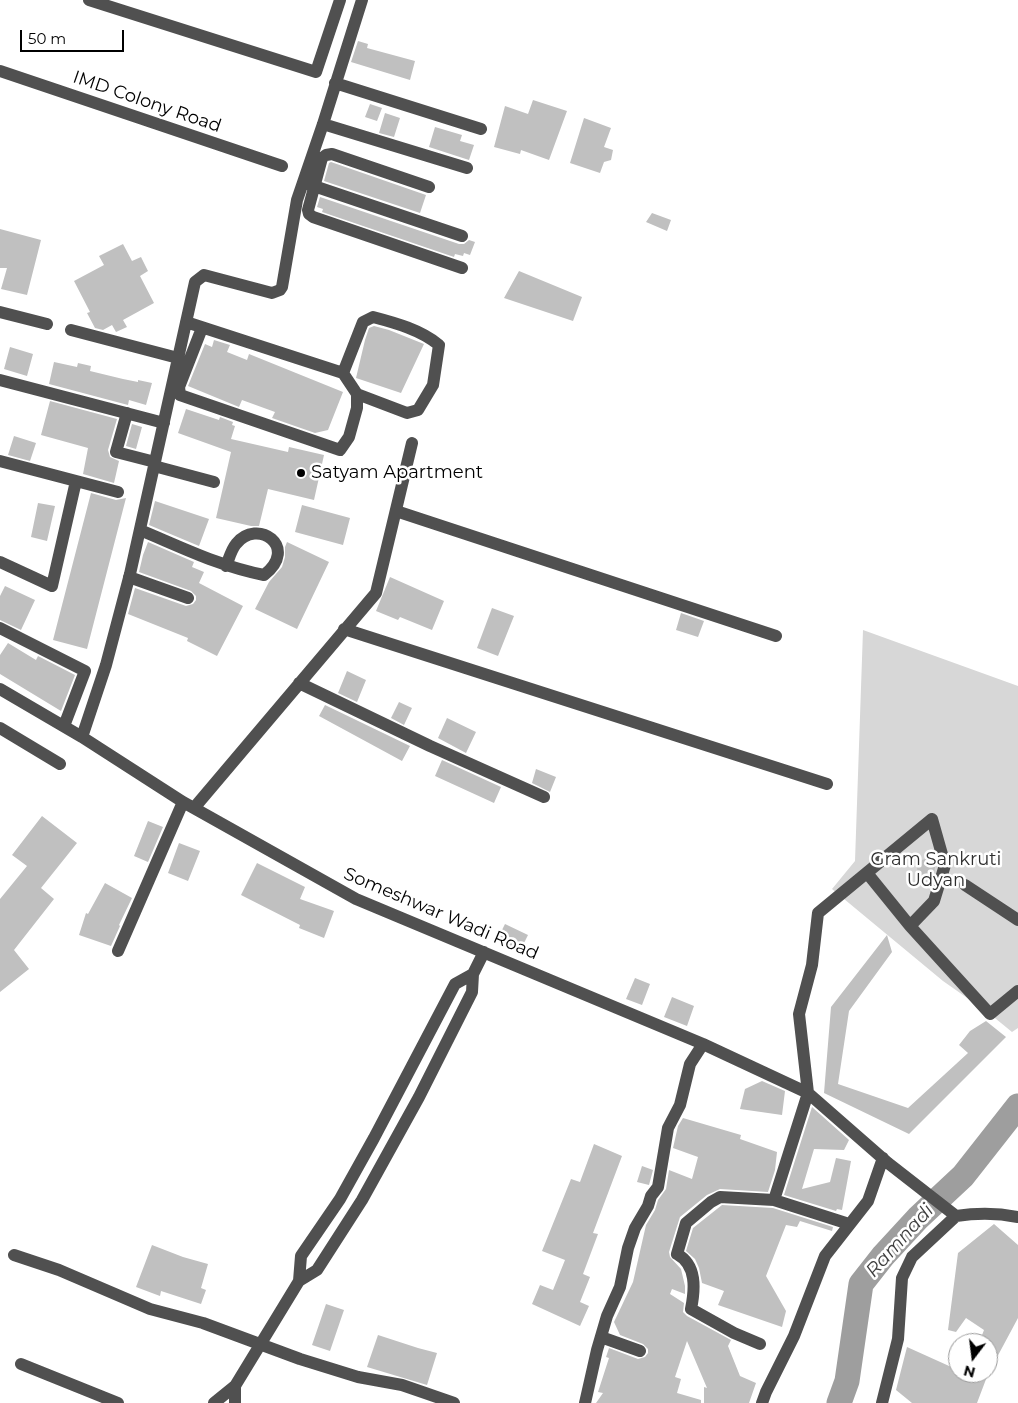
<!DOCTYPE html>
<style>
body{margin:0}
#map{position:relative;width:1018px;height:1403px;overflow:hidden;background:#fff;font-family:Montserrat,sans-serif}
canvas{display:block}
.north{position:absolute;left:948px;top:1333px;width:50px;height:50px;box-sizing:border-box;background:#fff;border:1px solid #999;border-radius:50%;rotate:195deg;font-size:14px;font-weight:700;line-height:20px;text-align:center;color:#000}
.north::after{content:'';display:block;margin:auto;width:18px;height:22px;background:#000;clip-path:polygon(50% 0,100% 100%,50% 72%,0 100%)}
.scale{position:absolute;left:20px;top:30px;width:104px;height:22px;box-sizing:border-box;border:2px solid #000;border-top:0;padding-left:6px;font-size:15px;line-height:18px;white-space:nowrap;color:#000;-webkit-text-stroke:4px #fff;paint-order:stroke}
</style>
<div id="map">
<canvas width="1018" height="1403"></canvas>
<div class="north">N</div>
<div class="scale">50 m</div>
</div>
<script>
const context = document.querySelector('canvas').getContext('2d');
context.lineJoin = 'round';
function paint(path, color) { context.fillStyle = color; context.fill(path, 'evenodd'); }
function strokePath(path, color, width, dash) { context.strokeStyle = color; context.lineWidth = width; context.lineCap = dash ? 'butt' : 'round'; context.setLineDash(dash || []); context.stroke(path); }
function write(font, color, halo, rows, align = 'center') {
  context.font = font + ' Montserrat,sans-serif'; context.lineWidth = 5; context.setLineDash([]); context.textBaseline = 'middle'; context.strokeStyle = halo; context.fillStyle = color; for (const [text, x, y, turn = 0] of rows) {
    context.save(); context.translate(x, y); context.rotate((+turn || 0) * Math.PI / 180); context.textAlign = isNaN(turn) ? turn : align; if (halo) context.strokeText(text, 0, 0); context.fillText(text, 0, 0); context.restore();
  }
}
paint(new Path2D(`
 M 863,630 L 1018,686 L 1018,1028 L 1012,1032 L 990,1014 L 943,981 L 832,889 L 855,861 Z`), '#d7d7d7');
strokePath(new Path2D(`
 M 839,1403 L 847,1381 L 861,1284 L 883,1256 L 918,1218 L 963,1176 L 1018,1106`), '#9e9e9e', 25);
paint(new Path2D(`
 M 358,41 L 368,44 L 367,48 L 415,61 L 410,80 L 351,62 Z
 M 533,100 L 567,111 L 549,160 L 521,150 L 520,154 L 494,147 L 505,106 L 528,114 Z
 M 370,104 L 382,108 L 377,121 L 365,117 Z
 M 385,113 L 400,118 L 394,137 L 379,133 Z
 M 584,118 L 611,128 L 604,147 L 613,150 L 611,160 L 604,162 L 600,173 L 570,163 Z
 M 435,127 L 462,135 L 460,141 L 474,145 L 469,160 L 429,147 Z
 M 331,162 L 426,195 L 420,213 L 324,181 L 329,163 Z
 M 320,197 L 459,244 L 464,244 L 469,240 L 475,242 L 470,255 L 464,253 L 463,256 L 455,254 L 454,257 L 322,212 L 323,209 L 317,207 Z
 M 652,213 L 671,220 L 667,231 L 646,222 Z
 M 0,229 L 41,240 L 27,295 L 1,289 L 7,268 L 0,268 Z
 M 123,244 L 132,261 L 141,257 L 148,271 L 140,276 L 154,303 L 123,320 L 127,327 L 116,332 L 112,325 L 103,330 L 95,328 L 87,313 L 90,312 L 74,281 L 104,265 L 99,256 Z
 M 519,271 L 582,297 L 573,321 L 504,298 Z
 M 374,326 L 389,330 L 424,344 L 401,393 L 356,378 L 365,340 L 369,328 Z
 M 214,340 L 230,345 L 227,352 L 247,360 L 249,354 L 343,392 L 328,430 L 315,433 L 272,418 L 275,412 L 242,400 L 239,407 L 188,386 L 205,344 L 212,347 Z
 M 10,347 L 33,354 L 27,376 L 4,369 Z
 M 54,362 L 77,367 L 78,363 L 91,366 L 90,371 L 123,379 L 138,382 L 138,380 L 152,383 L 146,405 L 129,400 L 128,405 L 49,384 Z
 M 50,401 L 117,419 L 108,450 L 110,457 L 119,461 L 114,483 L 83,474 L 88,448 L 41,435 Z
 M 186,409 L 219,420 L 220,417 L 233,422 L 232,425 L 235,426 L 231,439 L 288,452 L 289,447 L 324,455 L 314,500 L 268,489 L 259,526 L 251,526 L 216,518 L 231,452 L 178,433 Z
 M 132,424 L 142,427 L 136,449 L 126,446 Z
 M 14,436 L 36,443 L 30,461 L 8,455 Z
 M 91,493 L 116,500 L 126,498 L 87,649 L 53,640 Z
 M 155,501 L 209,519 L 199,546 L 149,525 Z
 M 38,503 L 55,506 L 47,541 L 31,537 Z
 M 302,505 L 350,518 L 343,545 L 295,532 Z
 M 148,542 L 194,562 L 192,567 L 204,572 L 199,583 L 243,606 L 217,656 L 187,641 L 188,638 L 128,614 L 135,588 L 186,606 L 193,604 L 196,600 L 196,596 L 191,591 L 139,572 L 143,555 Z
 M 287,542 L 329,562 L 297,629 L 255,609 L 269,582 L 282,567 L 285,557 L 285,547 Z
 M 390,577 L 444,601 L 432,630 L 400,617 L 398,620 L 376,611 Z
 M 5,586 L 35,600 L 21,630 L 0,620 L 0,596 Z
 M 492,608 L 514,616 L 498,656 L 477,648 Z
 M 681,613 L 704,621 L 698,637 L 676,630 Z
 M 8,643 L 36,660 L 38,656 L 75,675 L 61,711 L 0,674 L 0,655 Z
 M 347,671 L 366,680 L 357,702 L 338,693 Z
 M 399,702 L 412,708 L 404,725 L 391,718 Z
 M 325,705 L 410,746 L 402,761 L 319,716 Z
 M 447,718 L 476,732 L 466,753 L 438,738 Z
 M 442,760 L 501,787 L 494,803 L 435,776 Z
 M 536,769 L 556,777 L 550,792 L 532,783 Z
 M 42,816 L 77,843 L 41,888 L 54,899 L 14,950 L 29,969 L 0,992 L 0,899 L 27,866 L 12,855 Z
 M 148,821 L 163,827 L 148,862 L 134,856 Z
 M 179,843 L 200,851 L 188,881 L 168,873 Z
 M917 868a9 9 0 1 1 18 0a9 9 0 1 1-18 0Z
 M 257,863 L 305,887 L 300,899 L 334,911 L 324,938 L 299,928 L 300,925 L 241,895 Z
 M 105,883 L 132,898 L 119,925 L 120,926 L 111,946 L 79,935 L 86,913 L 88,914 Z
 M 505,924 L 528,935 L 520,951 L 497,940 Z
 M 887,935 L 892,952 L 849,1011 L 838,1084 L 908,1108 L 968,1053 L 959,1045 L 970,1031 L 986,1021 L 1006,1037 L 909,1134 L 824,1093 L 831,1007 Z
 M 635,978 L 650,984 L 642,1005 L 626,999 Z
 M 672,997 L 694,1006 L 687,1026 L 664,1017 Z
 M 762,1081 L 785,1091 L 782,1115 L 740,1109 L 745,1089 Z
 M 812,1107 L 849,1140 L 844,1150 L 814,1149 L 802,1189 L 830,1182 L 836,1158 L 851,1161 L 842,1210 L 837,1209 L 836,1211 L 784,1195 Z
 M 683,1118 L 741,1135 L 740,1139 L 777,1152 L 775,1170 L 768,1192 L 720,1189 L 707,1195 L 680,1217 L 669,1252 L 670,1257 L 681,1269 L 685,1286 L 685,1294 L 672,1289 L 670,1294 L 684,1303 L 683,1312 L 687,1316 L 731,1340 L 728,1346 L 740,1376 L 756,1383 L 749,1403 L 704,1403 L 704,1387 L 707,1388 L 687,1341 L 675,1377 L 681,1379 L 677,1393 L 701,1400 L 701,1403 L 596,1403 L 603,1393 L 598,1392 L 609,1358 L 606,1357 L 609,1348 L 638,1359 L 645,1357 L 648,1353 L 648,1349 L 643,1344 L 620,1335 L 614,1322 L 633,1282 L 646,1225 L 655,1210 L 658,1200 L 666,1189 L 669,1170 L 692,1179 L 698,1157 L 673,1148 L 678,1126 Z
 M 594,1144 L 622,1156 L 593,1233 L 598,1234 L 583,1274 L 590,1277 L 580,1302 L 589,1306 L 580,1326 L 532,1304 L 540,1285 L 553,1290 L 565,1260 L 542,1251 L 571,1179 L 580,1182 Z
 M 642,1166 L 653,1170 L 649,1185 L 637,1182 Z
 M 722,1205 L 773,1208 L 833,1227 L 832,1231 L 800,1221 L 797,1227 L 786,1225 L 766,1276 L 786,1311 L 782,1327 L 718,1305 L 724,1291 L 702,1283 L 699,1268 L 695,1259 L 686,1251 L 693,1228 Z
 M 994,1224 L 1018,1245 L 1018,1318 L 988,1374 L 977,1403 L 912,1403 L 896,1390 L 907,1347 L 958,1370 L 958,1373 L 988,1373 L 988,1343 L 979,1343 L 984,1330 L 966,1318 L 956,1332 L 948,1330 L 958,1253 Z
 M 152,1245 L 183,1257 L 208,1264 L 201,1288 L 206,1290 L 201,1304 L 161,1291 L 160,1296 L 136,1287 Z
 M 326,1304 L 344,1310 L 330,1351 L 312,1345 Z
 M 378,1335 L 418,1348 L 437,1353 L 427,1385 L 367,1367 Z`), '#c0c0c0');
strokePath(new Path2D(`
 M 89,0 L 316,72 L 340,0
 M 0,71 L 282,166
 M 335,83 L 481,129
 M 323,124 L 467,168
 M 308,184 L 462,236
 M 429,187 L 332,154 L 326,155 L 322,158 L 308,210 L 309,214 L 313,217 L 462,268
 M 0,312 L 47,324
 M 186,322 L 343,373 L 357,394 L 357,408 L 349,437 L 340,450 L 180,395 L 179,387 L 202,328
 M 71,330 L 178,358
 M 343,373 L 363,322 L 373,317 C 396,323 421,330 439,345 L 433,385 L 418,410 L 407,413 L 357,394
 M 0,380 L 164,423
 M 127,413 L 116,452 L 155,462
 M 0,461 L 118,492
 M 154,466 L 214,482
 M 396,511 L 776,636
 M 140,530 C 181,547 221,567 264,575 C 300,547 257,517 236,544 C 231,550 229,559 226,566
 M 0,562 L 52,586 L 76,481
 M 129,577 L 188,598
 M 0,628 L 85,671 L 64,726
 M 344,629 L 827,784
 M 299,683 L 430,746 L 544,797
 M 0,689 L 82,737 L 183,802 L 356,899 L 703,1044 L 808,1093 L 888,1163 L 956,1216
 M 0,728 L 60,764
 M 82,737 L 106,665 L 130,574 L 195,282 L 204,275 L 272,293 L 280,290 L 282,287 L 297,200 L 323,124 L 362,0
 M 194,808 L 376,593 L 412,443
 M 965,885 L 1018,920
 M 910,926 L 990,1014 L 1018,991
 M 118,951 L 183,802
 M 774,1200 L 808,1093 L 799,1014 L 812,965 L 818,913 L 932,819 L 945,865 L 934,901 L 910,926 L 867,873
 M 956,1216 C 976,1213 998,1213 1018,1217
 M 14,1255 L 59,1270 L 150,1309 L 203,1323 L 300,1359 L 358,1377 L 402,1385 L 454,1403
 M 299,1281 L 301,1256 L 340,1199 L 374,1138 L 455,984 L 473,974
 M 601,1337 L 640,1351
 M 760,1344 L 734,1333 L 691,1309 C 695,1289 697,1265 677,1254 L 686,1223 L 711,1202 L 720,1197 L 774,1200 L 849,1224
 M 21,1364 L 118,1403
 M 235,1386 L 299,1281 L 317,1270 L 362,1200 L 419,1097 L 472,992 L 473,974 L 484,952
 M 214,1403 L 235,1386 L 235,1403
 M 585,1403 L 597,1350 L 607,1316 L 620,1287 L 628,1248 L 635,1228 L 648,1206 L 651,1196 L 658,1187 L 668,1128 L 680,1105 L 690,1064 L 703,1044
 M 762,1403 L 766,1392 L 794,1336 L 825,1256 L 868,1201 L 883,1158
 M 882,1403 L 898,1339 L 902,1278 L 912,1257 L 956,1216`), '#505050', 12);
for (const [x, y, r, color] of [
 [301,473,5,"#000"]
]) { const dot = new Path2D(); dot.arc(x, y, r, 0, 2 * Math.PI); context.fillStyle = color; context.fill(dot); strokePath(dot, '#fff', 2); }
write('18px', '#000', '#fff', [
 ["IMD Colony Road",147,102,19],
 ["Someshwar Wadi Road",441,914,23]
]);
write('18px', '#000', '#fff', [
 ["Satyam Apartment",311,473]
], 'left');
write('18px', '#2e2e2e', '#fff', [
 ["Gram Sankruti",936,860],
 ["Udyan",936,881]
]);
write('italic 19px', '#3f3f3f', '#fff', [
 ["Ramnadi",900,1241,-48]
]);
</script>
